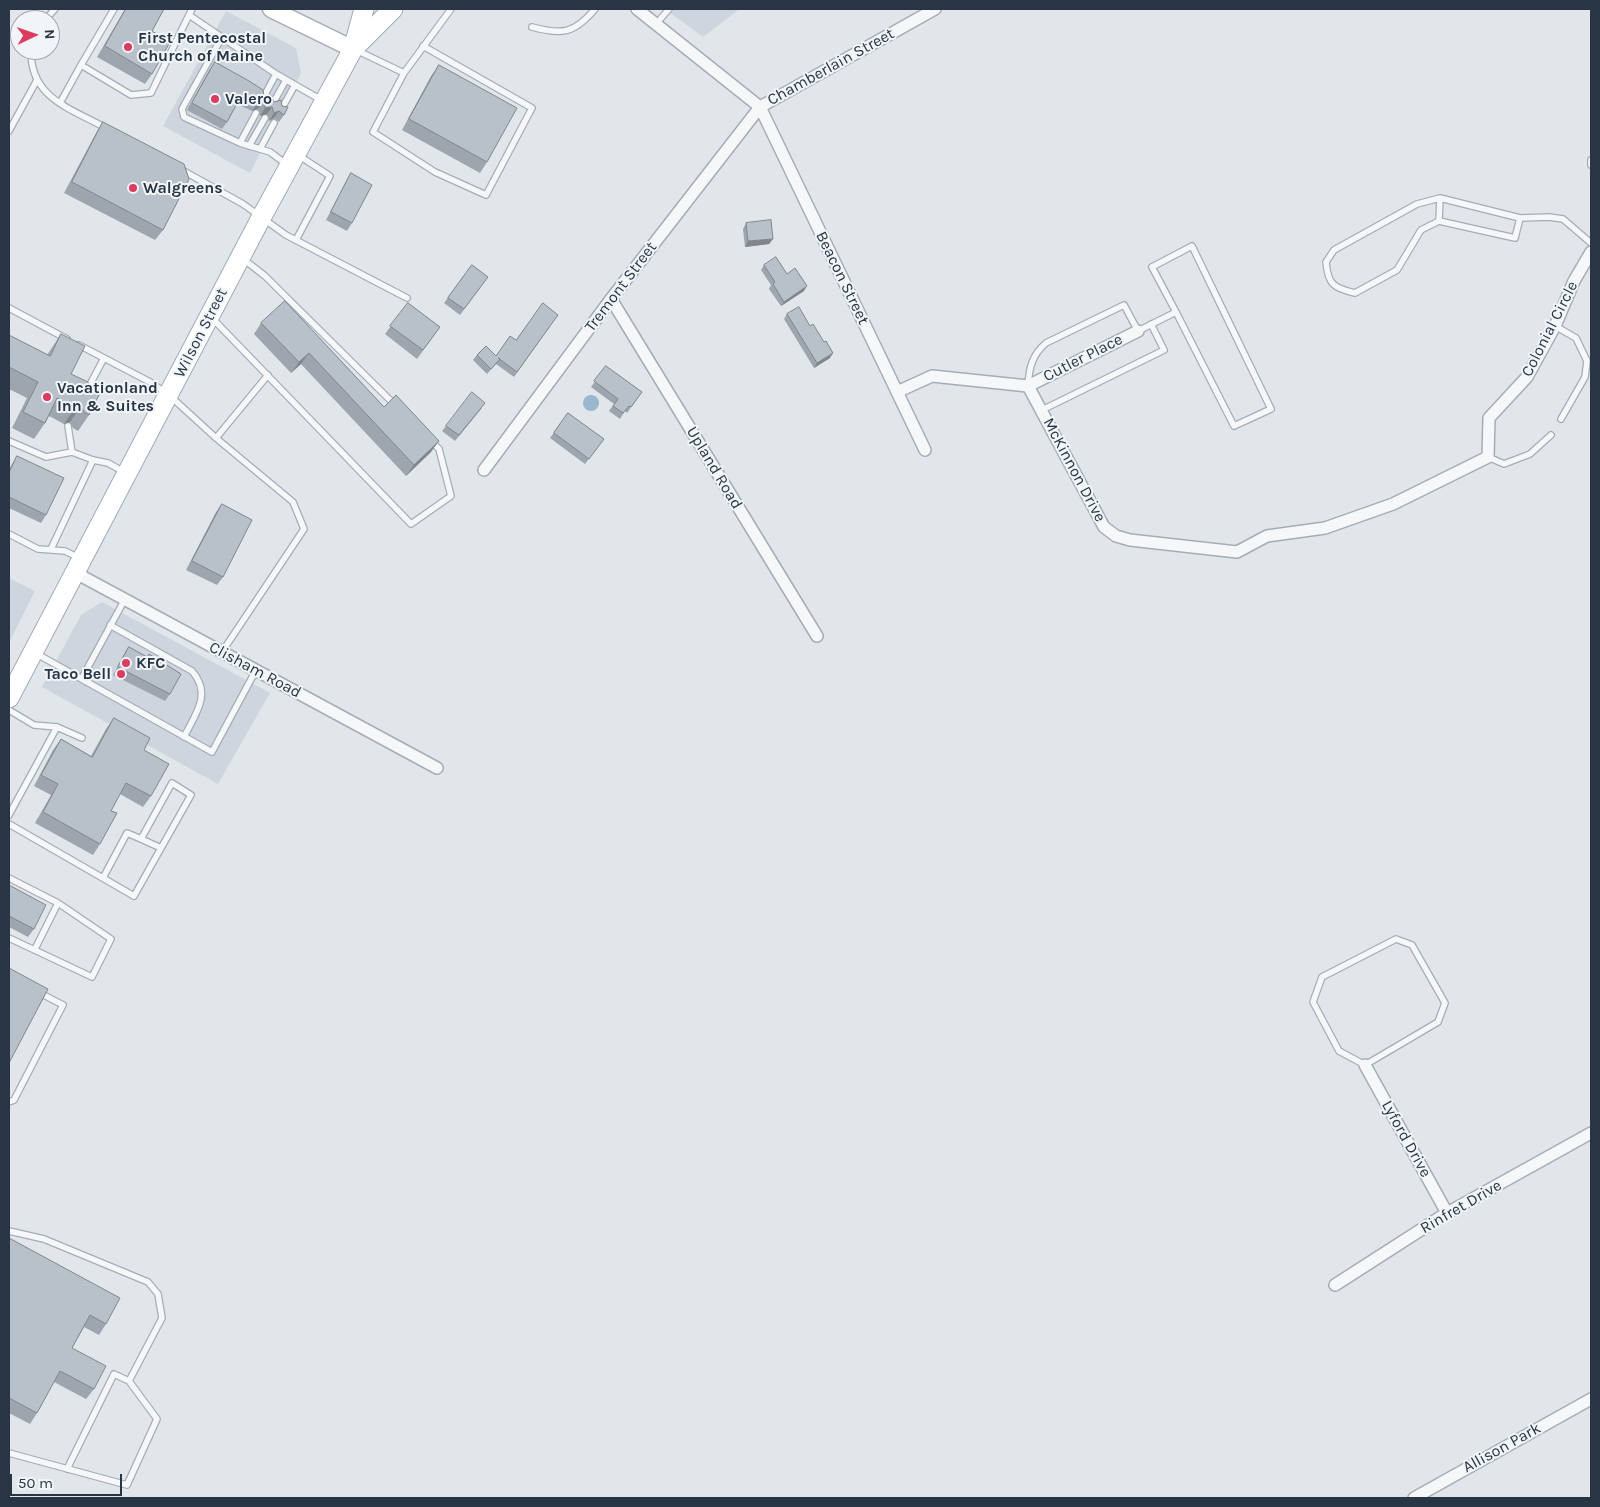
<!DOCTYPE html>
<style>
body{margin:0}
#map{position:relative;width:1600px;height:1507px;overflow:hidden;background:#e1e6eb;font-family:Karla,sans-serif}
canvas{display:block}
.frame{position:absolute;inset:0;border:10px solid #283545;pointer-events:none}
.north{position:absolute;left:10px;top:10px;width:50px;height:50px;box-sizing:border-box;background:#f1f5f8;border:1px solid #a1a8b0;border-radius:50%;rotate:87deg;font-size:14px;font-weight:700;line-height:20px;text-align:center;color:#283545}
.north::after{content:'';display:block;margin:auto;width:18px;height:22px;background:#db3c5f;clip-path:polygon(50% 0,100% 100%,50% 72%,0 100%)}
.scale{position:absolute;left:10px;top:1474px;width:112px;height:22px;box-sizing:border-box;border:2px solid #283545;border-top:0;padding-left:6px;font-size:15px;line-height:18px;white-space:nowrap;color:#283545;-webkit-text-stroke:4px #f1f5f8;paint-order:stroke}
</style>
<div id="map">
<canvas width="1600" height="1507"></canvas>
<div class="frame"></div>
<div class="north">N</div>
<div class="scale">50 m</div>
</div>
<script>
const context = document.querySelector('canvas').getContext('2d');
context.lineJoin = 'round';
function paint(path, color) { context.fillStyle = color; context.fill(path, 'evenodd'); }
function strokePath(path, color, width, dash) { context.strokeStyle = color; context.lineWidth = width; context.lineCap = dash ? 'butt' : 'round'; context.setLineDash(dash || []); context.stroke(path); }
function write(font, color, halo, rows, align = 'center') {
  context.font = font + ' Karla,sans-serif'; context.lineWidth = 4; context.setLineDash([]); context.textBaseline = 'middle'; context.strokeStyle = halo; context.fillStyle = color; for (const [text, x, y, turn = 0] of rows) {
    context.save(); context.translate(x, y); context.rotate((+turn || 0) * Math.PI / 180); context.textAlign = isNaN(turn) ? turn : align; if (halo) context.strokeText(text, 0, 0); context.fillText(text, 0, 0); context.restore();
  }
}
paint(new Path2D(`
 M 665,9 L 740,9 L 703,37 Z
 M 226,11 L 296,48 L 301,73 L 250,173 L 163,126 Z
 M 9,578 L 35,591 L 9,643 Z
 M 102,602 L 270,693 L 218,784 L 42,687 L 81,615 Z`), '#cfd5de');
paint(new Path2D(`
 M583 403a8 8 0 1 1 16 0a8 8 0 1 1-16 0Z`), '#99b7ce');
const lane = new Path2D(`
 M 192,9 L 189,15 L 276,74 L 323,101
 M 45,20 L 55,9
 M 656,24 L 669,9
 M 532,27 C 562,35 574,34 595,9
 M 222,37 L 182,109 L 184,117 L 240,143 L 270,152 L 286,164
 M 31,50 C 30,98 70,108 106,128
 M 356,50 L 404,73 L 451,9
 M 81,65 L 114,9
 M 404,73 L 373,132 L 435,172 L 486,195 L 532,108 L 423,46
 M 262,100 L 276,74
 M 60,103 L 81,65 L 131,95 L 151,93 L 189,15
 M 272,105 L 286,80
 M 281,110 L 295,85
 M 9,131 L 37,80
 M 240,143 L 256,113
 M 249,146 L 265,118
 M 260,149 L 274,123
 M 1591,160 L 1591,165
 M 180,169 L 243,204 L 286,235 L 407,298
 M 1520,218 L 1515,238 L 1439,221 L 1421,230 L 1397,270 L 1355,293 C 1333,288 1328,284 1326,262 L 1334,250 L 1417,204 L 1440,198 L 1520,218 L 1549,217 L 1563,219 L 1591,243
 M 1439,221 L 1440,198
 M 296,240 L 330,176 L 298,155
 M 242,258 L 265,276 L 396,406
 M 9,308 L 67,339
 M 212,318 L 411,524 L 451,496 L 439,449 L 431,441
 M 1555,326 L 1576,338 L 1587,361 L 1585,377 L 1561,419
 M 79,345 L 150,382 L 169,395 L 216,438 L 268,375
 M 1028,386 C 1029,368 1032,355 1046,343 L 1124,305 L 1138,331 L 1176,312 L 1152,267 L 1192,246 L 1271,409 L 1234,426 L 1176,312
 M 86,392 L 104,358
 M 1042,410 L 1164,350 L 1151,324
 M 68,426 L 72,452
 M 216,438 L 293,502 L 304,529 L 222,652
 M 9,441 L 46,457 L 72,452 L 93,460 L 51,549
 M 1488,457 L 1504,464 L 1530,454 L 1551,435
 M 93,460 L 108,463 L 124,472
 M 9,534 L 38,549 L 65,551 L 79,558
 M 110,625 L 192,671 C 212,694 196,713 184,737
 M 37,654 L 212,752 L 256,670
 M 82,678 L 125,599
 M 9,710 L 34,725 L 57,727 L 82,738
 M 9,815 L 57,727
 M 9,824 L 134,896 L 191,795 L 172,783 L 141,839 L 127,833 L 103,878
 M 141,839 L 161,848
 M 9,878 L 58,903 L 111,939 L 92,977 L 9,938
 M 1396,939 L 1412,945 L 1445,1003 L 1438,1022 L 1365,1065 L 1339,1051 L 1313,1002 L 1322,977 Z
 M 35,949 L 58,903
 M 9,1102 L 14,1100 L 63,1005 L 38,992
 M 9,1231 L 44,1239 L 148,1282 L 158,1294 L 162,1318 L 129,1381
 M 9,1453 L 127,1485 L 157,1419 L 129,1381 L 114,1374 L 67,1469`);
const street = new Path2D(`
 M 637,9 L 760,107 L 925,450
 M 611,299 L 817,636
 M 1028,386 L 1104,527 L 1116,536 L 1130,540 L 1237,552 L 1267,536 L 1325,528 L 1393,504 L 1488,457 L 1489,418 L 1527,377 L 1555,326 L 1574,281 L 1591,252
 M 1028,386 L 1138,331
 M 897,392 L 932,376 L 1028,386
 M 484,470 L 611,299 L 760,107 L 935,9
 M 74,572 L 437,768
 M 1365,1065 L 1447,1213
 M 1335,1285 L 1447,1213 L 1591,1133
 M 1414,1498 L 1591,1399`);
const secondary = new Path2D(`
 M 271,9 L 353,49`);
const primary = new Path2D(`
 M 353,49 L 393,9
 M 9,698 L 261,218 L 353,49 L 364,9`);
strokePath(lane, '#a6adb6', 8);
strokePath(street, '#a6adb6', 14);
strokePath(secondary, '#a6adb6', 19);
strokePath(primary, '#a0abb8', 21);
strokePath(lane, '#f5f7f9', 5.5);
strokePath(street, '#f5f7f9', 11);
strokePath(secondary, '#fff', 16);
strokePath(primary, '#fff', 19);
paint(new Path2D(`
 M 125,9 L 164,9 L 152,31 L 152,74 L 145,84 L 97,57 Z
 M 215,62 L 264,97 L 274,102 L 284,115 L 279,122 L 274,118 L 269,121 L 267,114 L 260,116 L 258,109 L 252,111 L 237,104 L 227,122 L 222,129 L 187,110 L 210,69 Z
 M 439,65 L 487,162 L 480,173 L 402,130 L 431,76 Z
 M 103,122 L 163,230 L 155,240 L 64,193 L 96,133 Z
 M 351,173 L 352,223 L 347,231 L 326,220 L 346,182 Z
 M 746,223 L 773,239 L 769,244 L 745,247 L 743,229 Z
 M 472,265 L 488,277 L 460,315 L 444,303 Z
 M 764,265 L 787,274 L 804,291 L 781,306 L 769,289 L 771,285 L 761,270 Z
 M 285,301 L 384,407 L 431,452 L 406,476 L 301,364 L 291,373 L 254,334 L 261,323 Z
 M 408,303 L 440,327 L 417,359 L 385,334 Z
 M 787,314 L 830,358 L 814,368 L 784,319 Z
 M 558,315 L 514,377 L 496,364 L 487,374 L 473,360 L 477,355 L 496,356 L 516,340 Z
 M 61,334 L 71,374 L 89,415 L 78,431 L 73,428 L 70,422 L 64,424 L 49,416 L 45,423 L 34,439 L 12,428 L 27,398 L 9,389 L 9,335 L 47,355 Z
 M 606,366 L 642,392 L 627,413 L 625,411 L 620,419 L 609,411 L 614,404 L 591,387 Z
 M 482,408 L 455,441 L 442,431 L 446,426 Z
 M 568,413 L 604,439 L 585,464 L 550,438 Z
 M 17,456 L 46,515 L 41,523 L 9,508 L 9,469 Z
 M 222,504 L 223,577 L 217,585 L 186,570 L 216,512 Z
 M 129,647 L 170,694 L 165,701 L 113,675 L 124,655 Z
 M 114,718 L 144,750 L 151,796 L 143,807 L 120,794 L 111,811 L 100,844 L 93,855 L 35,823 L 51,795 L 34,786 L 53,750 L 61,739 L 91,756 L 106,729 Z
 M 9,885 L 34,929 L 28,937 L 9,927 Z
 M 9,1238 L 106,1324 L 99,1335 L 84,1327 L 72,1348 L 94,1389 L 86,1399 L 54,1382 L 37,1413 L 30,1424 L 9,1413 Z`), '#9ea5ae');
paint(new Path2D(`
 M 263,101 L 258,109 L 252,111 L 257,104 Z
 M 272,107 L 267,114 L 260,116 L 265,108 Z
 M 279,111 L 274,118 L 269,121 L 274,113 Z
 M 773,239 L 769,244 L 745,247 L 748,241 Z
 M 807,286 L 804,291 L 781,306 L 784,302 Z
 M 309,353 L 301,364 L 291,373 L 299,362 Z
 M 833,353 L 830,358 L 814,368 L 817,363 Z
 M 81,406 L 70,422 L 64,424 L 75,408 Z
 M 439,441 L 431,452 L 406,476 L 414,465 Z`), '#81868d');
const building = new Path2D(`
 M 126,9 L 164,9 L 152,31 L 170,42 L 152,74 L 105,46 Z
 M 215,62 L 249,81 L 263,90 L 264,97 L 271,95 L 274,102 L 281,100 L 282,106 L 288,107 L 284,115 L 279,111 L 274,113 L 272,107 L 265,108 L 263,101 L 257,104 L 241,96 L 227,122 L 192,103 Z
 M 439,65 L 517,108 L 487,162 L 409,119 Z
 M 103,122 L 184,164 L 189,179 L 163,230 L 72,182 Z
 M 351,173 L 372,185 L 352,223 L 331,212 Z
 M 771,220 L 773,239 L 748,241 L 746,223 Z
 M 776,257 L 787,274 L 795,268 L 807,286 L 784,302 L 773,284 L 775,282 L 764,265 Z
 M 472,265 L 488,277 L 464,309 L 448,298 Z
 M 285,301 L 384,407 L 396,395 L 439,441 L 414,465 L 309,353 L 299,362 L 261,323 Z
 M 408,303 L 440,327 L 423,350 L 390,326 Z
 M 543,303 L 558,315 L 517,372 L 498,358 L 500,359 L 491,369 L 477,355 L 486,346 L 496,356 L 510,336 L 516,340 Z
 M 799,307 L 810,326 L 813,324 L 824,342 L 826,341 L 833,353 L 817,363 L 787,314 Z
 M 61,334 L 85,346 L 71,374 L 88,382 L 90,388 L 96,386 L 102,389 L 89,415 L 84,412 L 81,406 L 75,408 L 57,398 L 45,423 L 23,412 L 38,382 L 9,367 L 9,335 L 50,356 Z
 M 606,366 L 642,392 L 631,407 L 629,406 L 623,413 L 613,406 L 618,399 L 594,381 Z
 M 472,392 L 485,403 L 459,435 L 446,426 Z
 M 568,413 L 604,439 L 589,459 L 554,433 Z
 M 17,456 L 64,478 L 46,515 L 9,497 L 9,473 Z
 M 222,504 L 252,520 L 223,577 L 192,561 Z
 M 129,647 L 147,657 L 149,654 L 181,674 L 170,694 L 118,667 Z
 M 114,718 L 150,738 L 144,750 L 169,764 L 151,796 L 126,783 L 111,811 L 117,813 L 100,844 L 43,812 L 58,784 L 41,775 L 61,739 L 92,757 Z
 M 9,885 L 46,905 L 34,929 L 9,916 Z
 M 9,968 L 48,989 L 9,1063 Z
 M 9,1238 L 120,1298 L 106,1324 L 90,1315 L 72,1348 L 106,1366 L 94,1389 L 60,1371 L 37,1413 L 9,1398 Z`);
paint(building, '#b8c0ca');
strokePath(building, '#81868d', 1);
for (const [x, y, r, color] of [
 [128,47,5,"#db3c5f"],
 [215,99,5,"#db3c5f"],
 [133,188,5,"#db3c5f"],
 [47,397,5,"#db3c5f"],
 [126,663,5,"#db3c5f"],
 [121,674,5,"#db3c5f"]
]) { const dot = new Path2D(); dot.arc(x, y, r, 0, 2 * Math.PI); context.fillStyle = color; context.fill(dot); strokePath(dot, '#f1f5f8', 2); }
write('bold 16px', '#283545', '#f1f5f8', [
 ["First Pentecostal",138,38],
 ["Church of Maine",138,56],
 ["Valero",225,99],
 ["Walgreens",143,188],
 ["Vacationland",57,388],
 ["Inn & Suites",57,406],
 ["KFC",136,663],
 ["Taco Bell",111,674,"right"]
], 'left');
write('16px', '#283545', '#f1f5f8', [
 ["Chamberlain Street",831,67,-29],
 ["Beacon Street",842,278,64],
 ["Tremont Street",621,287,-53],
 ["Colonial Circle",1550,329,-63],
 ["Wilson Street",201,333,-63],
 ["Cutler Place",1083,358,-27],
 ["Upland Road",714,468,59],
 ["McKinnon Drive",1074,470,62],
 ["Clisham Road",255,670,28],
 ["Lyford Drive",1406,1139,61],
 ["Rinfret Drive",1461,1207,-30],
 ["Allison Park",1502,1448,-29]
]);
</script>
